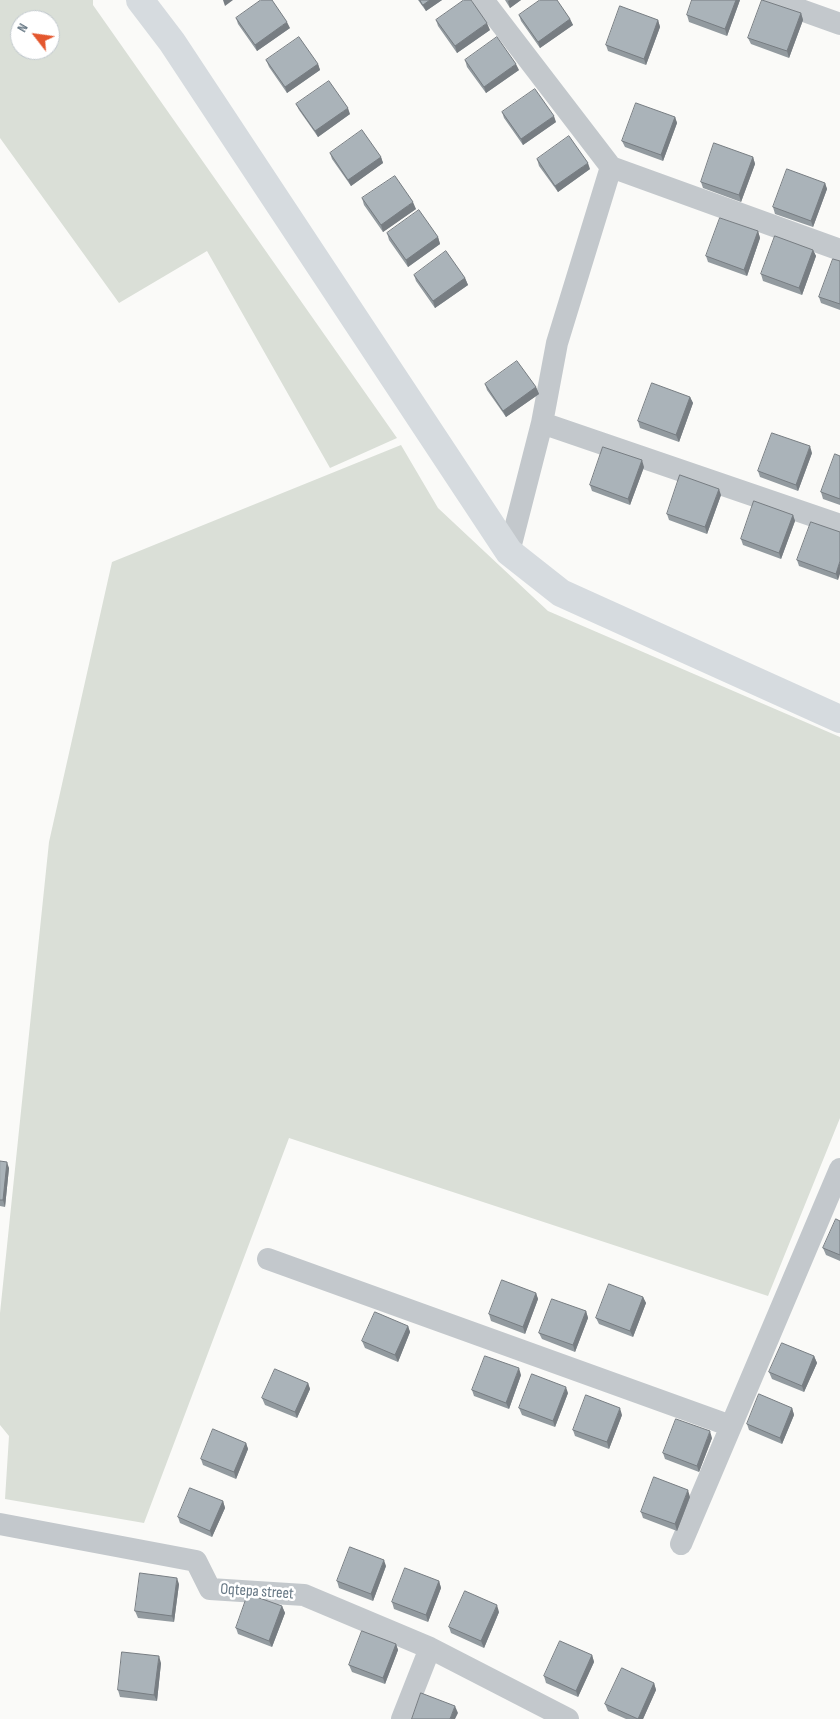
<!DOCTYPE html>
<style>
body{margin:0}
#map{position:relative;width:840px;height:1719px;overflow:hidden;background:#fafaf8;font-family:"Sofia Sans Condensed",sans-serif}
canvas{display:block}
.north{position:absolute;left:10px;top:10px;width:50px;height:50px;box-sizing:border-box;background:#fff;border:1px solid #c1c8cd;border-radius:50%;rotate:300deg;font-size:14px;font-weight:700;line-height:20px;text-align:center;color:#657683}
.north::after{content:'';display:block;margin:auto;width:18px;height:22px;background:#e4572e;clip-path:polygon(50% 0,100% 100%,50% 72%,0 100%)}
</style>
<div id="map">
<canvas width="840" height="1719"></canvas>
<div class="north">N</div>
</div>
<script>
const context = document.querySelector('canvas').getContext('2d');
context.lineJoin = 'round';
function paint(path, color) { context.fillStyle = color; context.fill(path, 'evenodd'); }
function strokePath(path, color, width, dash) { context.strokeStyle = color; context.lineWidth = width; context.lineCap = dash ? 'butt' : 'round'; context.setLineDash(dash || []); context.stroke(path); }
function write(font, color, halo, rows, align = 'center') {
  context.font = font + ' "Sofia Sans Condensed",sans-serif'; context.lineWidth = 5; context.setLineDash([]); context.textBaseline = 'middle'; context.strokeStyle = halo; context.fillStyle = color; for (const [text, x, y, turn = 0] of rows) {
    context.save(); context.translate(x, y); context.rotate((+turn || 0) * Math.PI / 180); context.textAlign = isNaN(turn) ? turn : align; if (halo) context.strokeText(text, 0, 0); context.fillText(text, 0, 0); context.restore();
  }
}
paint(new Path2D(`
 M 0,0 L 93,0 L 93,5 L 397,438 L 330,468 L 207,251 L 119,303 L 0,138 ZM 20,20 L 50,20 L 50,50 L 20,50 Z
 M 401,445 L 438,508 L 548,611 L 840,737 L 840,1118 L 768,1296 L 289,1138 L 144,1523 L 5,1499 L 9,1436 L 0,1425 L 0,1313 L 49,842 L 112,562 Z`), '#dadfd7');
strokePath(new Path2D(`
 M 483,0 L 611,167 L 840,250
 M 773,0 L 840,24
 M 542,423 L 840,525
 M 509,552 L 542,423 L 557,343 L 611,167
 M 268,1259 L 731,1426
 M 0,1524 L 196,1561 L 210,1589 L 304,1595 L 430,1648 L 568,1719
 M 681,1544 L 840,1169
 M 402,1719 L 430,1648`), '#c3c8cc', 22);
strokePath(new Path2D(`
 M 140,0 L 172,42 L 509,552 L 561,593 L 840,719`), '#d6dbdf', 28);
paint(new Path2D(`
 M 418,0 L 442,0 L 426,11 Z
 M 505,0 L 521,0 L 510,8 Z
 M 740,0 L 727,36 L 689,22 L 687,15 Z
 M 801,13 L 803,20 L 789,58 L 751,44 L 748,38 Z
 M 519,15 L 570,19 L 573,25 L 540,48 L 521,21 Z
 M 236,18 L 290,28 L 257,51 L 238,24 Z
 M 436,20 L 490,30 L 457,53 L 438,26 Z
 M 658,20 L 660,27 L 646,65 L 608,51 L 606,45 Z
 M 266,60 L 318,64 L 320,70 L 287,93 L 269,67 Z
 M 465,60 L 519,70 L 486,93 L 467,67 Z
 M 296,104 L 350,114 L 318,137 L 299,110 Z
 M 502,112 L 556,122 L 523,145 L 504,118 Z
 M 675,117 L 677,123 L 663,161 L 625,147 L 622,141 Z
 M 330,153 L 381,157 L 383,163 L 351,186 L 332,159 Z
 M 753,157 L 755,164 L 741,202 L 703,188 L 701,182 Z
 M 537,159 L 590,169 L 558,192 L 539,166 Z
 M 825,183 L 827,189 L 813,227 L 775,214 L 773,207 Z
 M 362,198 L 416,209 L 383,232 L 364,205 Z
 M 758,231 L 760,238 L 747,276 L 708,262 L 706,256 Z
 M 387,233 L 438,237 L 440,244 L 408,267 L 389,240 Z
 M 813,250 L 816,256 L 802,295 L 763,281 L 761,274 Z
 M 840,261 L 840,310 L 821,303 L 819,297 Z
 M 414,275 L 465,278 L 468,285 L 435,308 L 416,281 Z
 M 485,384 L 536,387 L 539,394 L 506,417 L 487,390 Z
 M 690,397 L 693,403 L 679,442 L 640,428 L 638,421 Z
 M 812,453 L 798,491 L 760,477 L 758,471 Z
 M 840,456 L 840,505 L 823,499 L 821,492 Z
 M 644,467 L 630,505 L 592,491 L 590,485 Z
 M 721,495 L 707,534 L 669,520 L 667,514 Z
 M 793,515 L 795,521 L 781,559 L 743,545 L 741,539 Z
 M 840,532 L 838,580 L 799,566 L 797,560 Z
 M 0,1161 L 9,1168 L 5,1207 L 0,1206 Z
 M 840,1221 L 840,1261 L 826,1255 L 823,1248 Z
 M 536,1293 L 538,1299 L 525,1334 L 491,1321 L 489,1314 Z
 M 643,1297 L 646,1303 L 633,1337 L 599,1324 L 596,1318 Z
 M 586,1311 L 588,1318 L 575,1352 L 542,1339 L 539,1333 Z
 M 408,1326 L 410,1332 L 398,1362 L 365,1348 L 362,1341 Z
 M 814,1356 L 817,1363 L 804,1392 L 772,1379 L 769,1372 Z
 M 521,1375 L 509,1409 L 474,1396 L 472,1390 Z
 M 308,1383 L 310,1389 L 297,1418 L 265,1405 L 262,1398 Z
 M 568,1393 L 555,1427 L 522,1415 L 519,1408 Z
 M 792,1408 L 794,1415 L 782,1444 L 749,1430 L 747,1424 Z
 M 622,1415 L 609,1449 L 575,1436 L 573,1430 Z
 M 712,1438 L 699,1472 L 665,1459 L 663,1453 Z
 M 246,1443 L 248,1449 L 236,1479 L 203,1465 L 201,1459 Z
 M 690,1497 L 677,1531 L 643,1518 L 641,1512 Z
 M 223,1501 L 225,1508 L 212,1537 L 180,1523 L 178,1517 Z
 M 386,1566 L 373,1601 L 339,1588 L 337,1581 Z
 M 439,1581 L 441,1588 L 428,1622 L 394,1609 L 392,1602 Z
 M 179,1584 L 174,1622 L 138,1618 L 135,1611 Z
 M 282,1606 L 285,1613 L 272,1647 L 238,1634 L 236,1628 Z
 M 499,1612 L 484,1648 L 451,1633 L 449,1627 Z
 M 396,1644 L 398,1650 L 385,1684 L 352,1672 L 349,1665 Z
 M 592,1655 L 594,1662 L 578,1697 L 546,1683 L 544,1676 Z
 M 161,1663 L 157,1701 L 120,1697 L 118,1690 Z
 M 654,1683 L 656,1690 L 643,1719 L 626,1719 L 608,1711 L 605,1704 Z`), '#929a9f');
paint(new Path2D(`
 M 223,0 L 233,0 L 225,6 Z
 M 430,0 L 442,0 L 426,11 L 423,5 Z
 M 510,0 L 521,0 L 510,8 L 508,1 Z
 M 736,0 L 740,0 L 727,36 L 725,29 Z
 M 801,13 L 803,20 L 789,58 L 787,51 Z
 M 570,19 L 573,25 L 540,48 L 538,42 Z
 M 658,20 L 660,27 L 646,65 L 644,59 Z
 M 287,22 L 290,28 L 257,51 L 255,45 Z
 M 487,23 L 490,30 L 457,53 L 455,46 Z
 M 318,64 L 320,70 L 287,93 L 285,87 Z
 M 516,64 L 519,70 L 486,93 L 484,87 Z
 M 348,108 L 350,114 L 318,137 L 315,131 Z
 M 554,116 L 556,122 L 523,145 L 521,139 Z
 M 675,117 L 677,123 L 663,161 L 661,155 Z
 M 381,157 L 383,163 L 351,186 L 348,180 Z
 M 753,157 L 755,164 L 741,202 L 739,195 Z
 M 588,163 L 590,169 L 558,192 L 555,186 Z
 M 825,183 L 827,189 L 813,227 L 811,221 Z
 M 413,202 L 416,209 L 383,232 L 381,225 Z
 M 758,231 L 760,238 L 747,276 L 744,270 Z
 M 438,237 L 440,244 L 408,267 L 406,260 Z
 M 813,250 L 816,256 L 802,295 L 799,288 Z
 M 465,278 L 468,285 L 435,308 L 433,301 Z
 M 536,387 L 539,394 L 506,417 L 503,411 Z
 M 690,397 L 693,403 L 679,442 L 676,435 Z
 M 810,446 L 812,453 L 798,491 L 796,485 Z
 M 642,460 L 644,467 L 630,505 L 628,499 Z
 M 719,489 L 721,495 L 707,534 L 705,527 Z
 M 793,515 L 795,521 L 781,559 L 779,553 Z
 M 840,561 L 840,574 L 838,580 L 836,574 Z
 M 7,1162 L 9,1168 L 5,1207 L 3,1200 Z
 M 536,1293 L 538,1299 L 525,1334 L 523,1327 Z
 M 643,1297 L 646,1303 L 633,1337 L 630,1331 Z
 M 586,1311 L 588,1318 L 575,1352 L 573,1345 Z
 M 408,1326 L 410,1332 L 398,1362 L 395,1355 Z
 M 814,1356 L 817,1363 L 804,1392 L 802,1386 Z
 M 519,1368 L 521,1375 L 509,1409 L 506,1403 Z
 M 308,1383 L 310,1389 L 297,1418 L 295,1412 Z
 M 566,1387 L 568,1393 L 555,1427 L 553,1421 Z
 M 620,1408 L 622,1415 L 609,1449 L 607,1442 Z
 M 792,1408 L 794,1415 L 782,1444 L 780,1438 Z
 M 710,1431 L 712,1438 L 699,1472 L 697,1466 Z
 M 246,1443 L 248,1449 L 236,1479 L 234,1472 Z
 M 688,1490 L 690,1497 L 677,1531 L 675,1524 Z
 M 223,1501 L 225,1508 L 212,1537 L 210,1531 Z
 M 384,1560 L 386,1566 L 373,1601 L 371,1594 Z
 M 177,1578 L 179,1584 L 174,1622 L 172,1616 Z
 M 439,1581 L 441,1588 L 428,1622 L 426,1615 Z
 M 497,1605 L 499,1612 L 484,1648 L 481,1641 Z
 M 282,1606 L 285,1613 L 272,1647 L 269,1641 Z
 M 396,1644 L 398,1650 L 385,1684 L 383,1678 Z
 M 592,1655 L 594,1662 L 578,1697 L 576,1691 Z
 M 159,1656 L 161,1663 L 157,1701 L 154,1695 Z
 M 654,1683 L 656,1690 L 643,1719 L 638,1719 Z
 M 455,1706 L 458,1713 L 455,1719 L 450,1719 Z`), '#777d82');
const building = new Path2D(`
 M 261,0 L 272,0 L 287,22 L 255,45 L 236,18 Z
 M 420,0 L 430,0 L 423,5 Z
 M 464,0 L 471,0 L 487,23 L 455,46 L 436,20 Z
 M 540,0 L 557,0 L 570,19 L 538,42 L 519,15 Z
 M 692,0 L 736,0 L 725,29 L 687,15 Z
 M 762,0 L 801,13 L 787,51 L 748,38 Z
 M 620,6 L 658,20 L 644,59 L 606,45 Z
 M 299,37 L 318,64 L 285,87 L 266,60 Z
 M 497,37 L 516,64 L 484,87 L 465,60 Z
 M 329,81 L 348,108 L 315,131 L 296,104 Z
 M 535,89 L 554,116 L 521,139 L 502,112 Z
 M 636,103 L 675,117 L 661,155 L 622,141 Z
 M 362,130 L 381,157 L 348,180 L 330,153 Z
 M 569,136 L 588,163 L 555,186 L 537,159 Z
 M 714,143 L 753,157 L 739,195 L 701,182 Z
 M 787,169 L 825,183 L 811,221 L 773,207 Z
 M 395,176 L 413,202 L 381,225 L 362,198 Z
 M 419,210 L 438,237 L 406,260 L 387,233 Z
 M 720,218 L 758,231 L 744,270 L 706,256 Z
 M 775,236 L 813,250 L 799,288 L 761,274 Z
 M 446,251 L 465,278 L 433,301 L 414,275 Z
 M 833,259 L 840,261 L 840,304 L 819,297 Z
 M 517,361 L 536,387 L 503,411 L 485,384 Z
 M 652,383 L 690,397 L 676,435 L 638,421 Z
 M 772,433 L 810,446 L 796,485 L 758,471 Z
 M 603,447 L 642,460 L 628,499 L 590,485 Z
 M 835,454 L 840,456 L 840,499 L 821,492 Z
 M 680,475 L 719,489 L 705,527 L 667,514 Z
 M 754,501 L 793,515 L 779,553 L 741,539 Z
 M 811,522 L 840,532 L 840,561 L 836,574 L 797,560 Z
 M 0,1161 L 7,1162 L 3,1200 L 0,1200 Z
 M 836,1219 L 840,1221 L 840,1255 L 823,1248 Z
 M 502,1280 L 536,1293 L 523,1327 L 489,1314 Z
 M 609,1284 L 643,1297 L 630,1331 L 596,1318 Z
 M 552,1299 L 586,1311 L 573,1345 L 539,1333 Z
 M 375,1312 L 408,1326 L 395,1355 L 362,1341 Z
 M 782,1343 L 814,1356 L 802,1386 L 769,1372 Z
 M 485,1356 L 519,1368 L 506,1403 L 472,1390 Z
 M 275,1369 L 308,1383 L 295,1412 L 262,1398 Z
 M 532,1374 L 566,1387 L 553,1421 L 519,1408 Z
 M 759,1394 L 792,1408 L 780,1438 L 747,1424 Z
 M 586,1395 L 620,1408 L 607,1442 L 573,1430 Z
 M 676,1419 L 710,1431 L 697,1466 L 663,1453 Z
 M 213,1429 L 246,1443 L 234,1472 L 201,1459 Z
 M 654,1477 L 688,1490 L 675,1524 L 641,1512 Z
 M 190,1488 L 223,1501 L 210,1531 L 178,1517 Z
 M 350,1547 L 384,1560 L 371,1594 L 337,1581 Z
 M 405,1568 L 439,1581 L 426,1615 L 392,1602 Z
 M 140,1573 L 177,1578 L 172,1616 L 135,1611 Z
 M 465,1591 L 497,1605 L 481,1641 L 449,1627 Z
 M 248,1594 L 282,1606 L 269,1641 L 236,1628 Z
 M 362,1631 L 396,1644 L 383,1678 L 349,1665 Z
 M 560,1641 L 592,1655 L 576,1691 L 544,1676 Z
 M 122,1652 L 159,1656 L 154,1695 L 118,1690 Z
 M 622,1668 L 654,1683 L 638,1719 L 605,1704 Z
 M 421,1693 L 455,1706 L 450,1719 L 412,1719 Z`);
paint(building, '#aab3b9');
strokePath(building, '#777d82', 1);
write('16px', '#657683', '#fff', [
 ["Oqtepa street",257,1592,4]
]);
</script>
